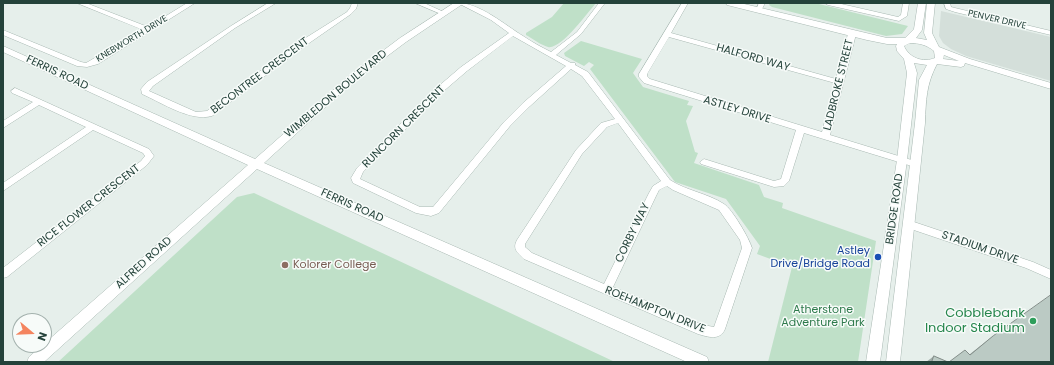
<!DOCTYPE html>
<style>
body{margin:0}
#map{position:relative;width:1054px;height:365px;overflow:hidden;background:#e6efeb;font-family:Poppins,sans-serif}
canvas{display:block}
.frame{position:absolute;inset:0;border:4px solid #24423a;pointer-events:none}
.north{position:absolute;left:12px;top:313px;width:40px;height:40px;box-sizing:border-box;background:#f7fbf9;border:1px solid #a3b1ad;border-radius:50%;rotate:109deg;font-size:11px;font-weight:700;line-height:16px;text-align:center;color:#24423a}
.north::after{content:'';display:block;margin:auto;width:14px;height:18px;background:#f4845f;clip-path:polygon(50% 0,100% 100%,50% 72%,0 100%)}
</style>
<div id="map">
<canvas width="1054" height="365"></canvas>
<div class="frame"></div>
<div class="north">N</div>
</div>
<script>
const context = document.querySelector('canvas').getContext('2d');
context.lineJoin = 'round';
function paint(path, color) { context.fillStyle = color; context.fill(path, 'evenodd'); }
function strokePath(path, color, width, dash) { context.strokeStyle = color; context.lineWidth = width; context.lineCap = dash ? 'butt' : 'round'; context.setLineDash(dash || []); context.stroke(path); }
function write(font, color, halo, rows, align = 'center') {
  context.font = font + ' Poppins,sans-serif'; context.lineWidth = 3; context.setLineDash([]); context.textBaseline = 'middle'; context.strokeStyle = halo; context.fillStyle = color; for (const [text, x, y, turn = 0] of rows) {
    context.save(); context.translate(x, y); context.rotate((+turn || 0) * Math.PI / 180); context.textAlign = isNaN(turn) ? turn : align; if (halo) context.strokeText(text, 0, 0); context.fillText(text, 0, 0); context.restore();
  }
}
paint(new Path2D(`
 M 941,11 L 1051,37 L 1051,81 L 966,56 L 951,49 L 943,43 L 939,36 Z`), '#d4dfda');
paint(new Path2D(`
 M 564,3 L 596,3 C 588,12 561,50 548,47 C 541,45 533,39 526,35 L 526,33 L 552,17 Z
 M 770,3 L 815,3 L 908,26 L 902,34 L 886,36 L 772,7 L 769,5 Z
 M 581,41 L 642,59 L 633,73 L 643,87 L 689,101 L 687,105 L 693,106 L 686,121 L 695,152 L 698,153 L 694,163 L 759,185 L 764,197 L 783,203 L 782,208 L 876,241 L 858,362 L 768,362 L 792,267 L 757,254 L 760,246 L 726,199 L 675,182 L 590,69 L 594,65 L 589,62 L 584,66 L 565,56 L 564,53 Z
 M 254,193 L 615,362 L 58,362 L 237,197 Z`), '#bfe0c8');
const minor = new Path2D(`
 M 77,3 L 86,3 L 148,27 L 187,3 L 195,3 L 98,64 L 87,67 L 77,66 L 3,35 L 3,30 L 81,62 L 86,63 L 143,30 Z
 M 268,3 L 276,3 L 235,28 L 153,86 L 149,91 L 196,112 L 207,111 L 296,44 L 347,12 L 350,8 L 352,3 L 358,3 L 356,9 L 351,14 L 302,48 L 212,116 C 191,122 162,103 142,94 L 141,89 L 147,82 L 231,26 Z
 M 415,3 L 424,3 L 446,13 L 445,14 L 441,14 Z
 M 458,3 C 480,3 505,25 523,36 C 532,42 541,47 551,52 L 577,32 L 599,3 L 605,3 L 581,34 L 556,55 L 571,63 L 575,63 L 575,65 L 588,72 L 670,180 C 687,191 707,193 724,204 C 732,209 749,238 752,248 L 725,329 C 720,341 708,337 698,334 L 524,259 C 518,253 512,249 517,240 L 576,150 L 601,123 L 615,119 L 582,76 L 571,69 L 529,107 L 510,126 L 439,213 L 431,216 L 416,213 L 353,183 L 351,178 L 357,168 L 433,91 L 461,67 L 509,33 L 491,20 ZM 513,36 L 566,66 L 523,103 L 504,122 L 433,207 L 420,207 L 360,179 L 363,172 L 439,95 L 467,71 ZM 618,123 L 661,181 L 653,186 L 649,193 L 604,284 L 532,253 L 525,247 L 525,244 L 582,154 L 607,127 ZM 667,186 L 673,190 L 719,210 L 740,240 L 742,248 L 714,327 L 703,325 L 613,287 L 656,196 L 659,190 Z
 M 682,3 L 688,3 L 671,33 L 836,79 L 848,34 L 852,32 L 856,34 L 830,135 L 918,162 L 919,164 L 918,166 L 915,167 L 804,133 L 789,181 L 784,186 L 774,187 L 701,164 L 700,162 L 704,159 L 774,181 L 781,179 L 796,130 L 644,83 L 639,77 L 639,74 ZM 669,37 L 835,83 L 822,132 L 650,79 L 647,76 L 647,74 Z
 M 759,3 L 765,3 L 761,11 L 759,12 L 756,10 Z
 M 825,3 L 837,3 L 898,17 L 901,15 L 903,3 L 909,3 L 907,16 L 899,21 L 828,5 Z
 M 944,3 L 950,3 L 951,7 L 959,9 L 1051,31 L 1051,35 L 955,12 L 946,9 Z
 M 15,88 L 149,149 L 154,156 L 147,165 L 7,277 L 3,278 L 3,268 L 141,161 L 145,156 L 143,153 L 93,130 L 3,191 L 3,183 L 86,127 L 39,105 L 3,128 L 3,121 L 33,102 L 12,93 L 11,91 Z
 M 908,220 L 1033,262 L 1051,270 L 1051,279 L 1026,268 L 905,227 L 903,224 L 905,221 Z`);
const tertiary = new Path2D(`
 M 454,3 L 464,3 L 406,42 L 354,81 L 264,163 L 707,357 L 709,362 L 687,362 L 257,169 L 44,362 L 27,362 L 29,357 L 248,165 L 3,52 L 3,46 L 255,159 L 348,77 L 400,38 Z
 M 726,3 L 740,3 L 887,38 L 905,38 L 914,29 L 918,3 L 926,3 L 922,30 L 916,38 L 927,40 L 924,33 L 927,3 L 935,3 L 932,33 L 939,47 L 970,59 L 1051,83 L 1051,89 L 965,63 L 964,66 L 961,67 L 937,64 C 926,85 926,100 925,123 L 900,362 L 886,362 L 915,123 L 919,80 L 927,65 L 914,63 L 917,73 L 907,160 L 880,362 L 866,362 L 897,160 L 907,73 L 904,59 L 897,51 L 896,46 L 897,44 L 887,44 L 867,40 L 727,5 ZM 910,43 C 919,43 927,45 934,51 L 935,58 C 923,63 909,58 904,46 ZM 944,55 L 959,61 L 943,59 Z`);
strokePath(minor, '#a8b8b2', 1);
strokePath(tertiary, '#a8b8b2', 1);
paint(minor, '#fff');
paint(tertiary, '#fff');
paint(new Path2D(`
 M 993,336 L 1051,362 L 949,362 L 970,354 Z
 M 934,356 L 948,362 L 926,362 Z`), '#a1aea9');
const building = new Path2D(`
 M 1051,295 L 1051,362 L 949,362 L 965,350 L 970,355 L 993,336 Z
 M 934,356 L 948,362 L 932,362 Z`);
paint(building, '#bbcac4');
strokePath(building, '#838d89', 1);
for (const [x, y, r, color] of [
 [878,257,4,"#1a4fb4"],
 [285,265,4,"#8d6e63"],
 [1033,321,4,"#2e9e5b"]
]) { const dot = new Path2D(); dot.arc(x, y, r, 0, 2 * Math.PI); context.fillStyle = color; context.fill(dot); strokePath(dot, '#f7fbf9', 1.5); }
write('9px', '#24423a', '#f7fbf9', [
 ["PENVER DRIVE",997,20,13],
 ["KNEBWORTH DRIVE",132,39,-31]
]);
write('11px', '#24423a', '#f7fbf9', [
 ["HALFORD WAY",753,58,16],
 ["FERRIS ROAD",57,73,25],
 ["BECONTREE CRESCENT",260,76,-37],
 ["LADBROKE STREET",839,85,-76],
 ["WIMBLEDON BOULEVARD",336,94,-40],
 ["ASTLEY DRIVE",737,110,17],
 ["RUNCORN CRESCENT",404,127,-45],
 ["RICE FLOWER CRESCENT",89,206,-38],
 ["FERRIS ROAD",352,206,24],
 ["BRIDGE ROAD",895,209,-82],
 ["CORBY WAY",633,233,-64],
 ["STADIUM DRIVE",980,248,19],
 ["ALFRED ROAD",144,263,-42],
 ["ROEHAMPTON DRIVE",655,310,22]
]);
write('11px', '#164399', '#f7fbf9', [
 ["Astley",870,251],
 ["Drive/Bridge Road",870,264]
], 'right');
write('11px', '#785e54', '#f7fbf9', [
 ["Kolorer College",293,265]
], 'left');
write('11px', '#2d7a4b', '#f7fbf9', [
 ["Atherstone",823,310],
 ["Adventure Park",823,323]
]);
write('13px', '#27864d', '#f7fbf9', [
 ["Cobblebank",1025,314],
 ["Indoor Stadium",1025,329]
], 'right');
</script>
